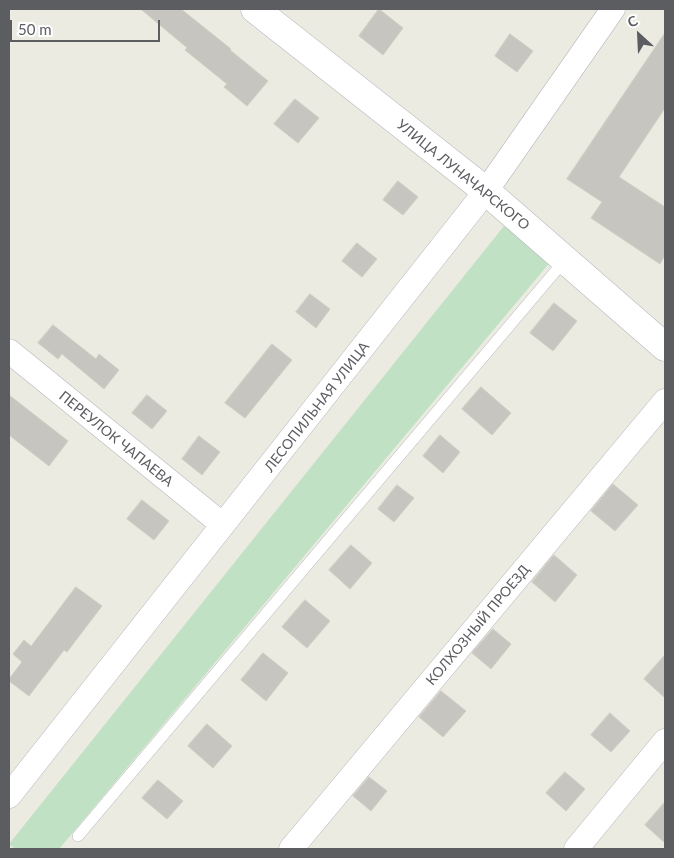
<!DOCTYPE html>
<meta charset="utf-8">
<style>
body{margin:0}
#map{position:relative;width:674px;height:858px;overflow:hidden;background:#ecebe2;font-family:Lato,sans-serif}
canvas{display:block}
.frame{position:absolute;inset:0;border:10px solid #5b5d61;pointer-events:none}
.north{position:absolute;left:614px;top:10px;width:50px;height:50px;-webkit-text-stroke:4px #fff;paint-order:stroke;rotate:335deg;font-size:14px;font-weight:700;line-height:20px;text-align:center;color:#5b5d61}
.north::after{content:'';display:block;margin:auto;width:18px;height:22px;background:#5b5d61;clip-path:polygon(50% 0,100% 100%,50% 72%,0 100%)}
.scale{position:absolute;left:10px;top:20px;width:150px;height:22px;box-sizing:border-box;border:2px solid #5b5d61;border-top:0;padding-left:6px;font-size:15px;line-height:18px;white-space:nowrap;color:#5b5d61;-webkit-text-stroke:4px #fff;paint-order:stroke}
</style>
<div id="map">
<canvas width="674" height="858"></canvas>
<div class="frame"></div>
<div class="north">С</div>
<div class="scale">50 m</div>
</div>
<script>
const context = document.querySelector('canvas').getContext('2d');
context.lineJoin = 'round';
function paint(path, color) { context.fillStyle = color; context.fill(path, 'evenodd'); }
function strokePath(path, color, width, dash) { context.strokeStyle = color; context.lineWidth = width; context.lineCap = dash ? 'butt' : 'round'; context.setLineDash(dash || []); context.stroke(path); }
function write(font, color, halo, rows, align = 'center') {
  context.font = font + ' Lato,sans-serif'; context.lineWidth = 4; context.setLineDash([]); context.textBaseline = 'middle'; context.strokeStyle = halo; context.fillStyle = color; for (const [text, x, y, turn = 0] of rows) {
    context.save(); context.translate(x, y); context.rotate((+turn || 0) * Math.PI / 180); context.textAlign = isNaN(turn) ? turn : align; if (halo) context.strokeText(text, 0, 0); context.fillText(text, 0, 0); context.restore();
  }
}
paint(new Path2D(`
 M 504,226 L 552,260 L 59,849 L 15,849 L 9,844 Z`), '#c1e1c5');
const building = new Path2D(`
 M 141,9 L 181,9 L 231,49 L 230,50 L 268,81 L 247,106 L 224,87 L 227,84 L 185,50 L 187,48 Z
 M 379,9 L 403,28 L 383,55 L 359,36 Z
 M 665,33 L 665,108 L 619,177 L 665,207 L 665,255 L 660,264 L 591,218 L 602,202 L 567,179 Z
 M 510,34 L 533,51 L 517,72 L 495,56 Z
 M 295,99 L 319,118 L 298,143 L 274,124 Z
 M 398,181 L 418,197 L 403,215 L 383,200 Z
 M 357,243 L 377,259 L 362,277 L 342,261 Z
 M 310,294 L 330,309 L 316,328 L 296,312 Z
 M 554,303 L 577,321 L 553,351 L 530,333 Z
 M 53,325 L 96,359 L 99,354 L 119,370 L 104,389 L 62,354 L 58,359 L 38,343 Z
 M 272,344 L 292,360 L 245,418 L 225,403 Z
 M 481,387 L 511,413 L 492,435 L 462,409 Z
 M 9,395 L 68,441 L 49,466 L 9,435 Z
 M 147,395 L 167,411 L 152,429 L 132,413 Z
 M 440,435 L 460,452 L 443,473 L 423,456 Z
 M 199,436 L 220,452 L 202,475 L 182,459 Z
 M 613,484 L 638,505 L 615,531 L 591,511 Z
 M 397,485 L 414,498 L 394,522 L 378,509 Z
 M 142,500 L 169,521 L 154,540 L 127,519 Z
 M 351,545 L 372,563 L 350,589 L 329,570 Z
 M 554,555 L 577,575 L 555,602 L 532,582 Z
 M 76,587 L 102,606 L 67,652 L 64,650 L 29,696 L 9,681 L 9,679 L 22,662 L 13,654 L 24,640 L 31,646 Z
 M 305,600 L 330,621 L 307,648 L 282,627 Z
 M 493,629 L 511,644 L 491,669 L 472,653 Z
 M 263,653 L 288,673 L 266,701 L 241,680 Z
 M 665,655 L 665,698 L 644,679 Z
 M 441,691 L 466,711 L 443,737 L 419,717 Z
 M 610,713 L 630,731 L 611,752 L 591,735 Z
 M 207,724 L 232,746 L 213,768 L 188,746 Z
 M 565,772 L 585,789 L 566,811 L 546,793 Z
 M 369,777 L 387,791 L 371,811 L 353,796 Z
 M 158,780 L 183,801 L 167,819 L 142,798 Z
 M 665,802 L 665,843 L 645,825 Z`);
paint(building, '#c7c5bf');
strokePath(building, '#d0cdc1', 1);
const lane = new Path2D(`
 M 78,836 L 565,260`);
const street = new Path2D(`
 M 9,351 L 223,525
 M 9,796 L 486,191 L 613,9
 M 291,849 L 665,401
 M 576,849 L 665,741`);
const secondary = new Path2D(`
 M 255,9 L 486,191 L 665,347`);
strokePath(lane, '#b5b7bb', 12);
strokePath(street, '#b5b7bb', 25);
strokePath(secondary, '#b6b8bd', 29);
strokePath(lane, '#fff', 11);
strokePath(street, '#fff', 24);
strokePath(secondary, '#fff', 28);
write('14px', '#5b5d61', '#fff', [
 ["УЛИЦА ЛУНАЧАРСКОГО",463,175,39],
 ["ЛЕСОПИЛЬНАЯ УЛИЦА",317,407,-52],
 ["ПЕРЕУЛОК ЧАПАЕВА",116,439,39],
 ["КОЛХОЗНЫЙ ПРОЕЗД",478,625,-50]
]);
</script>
